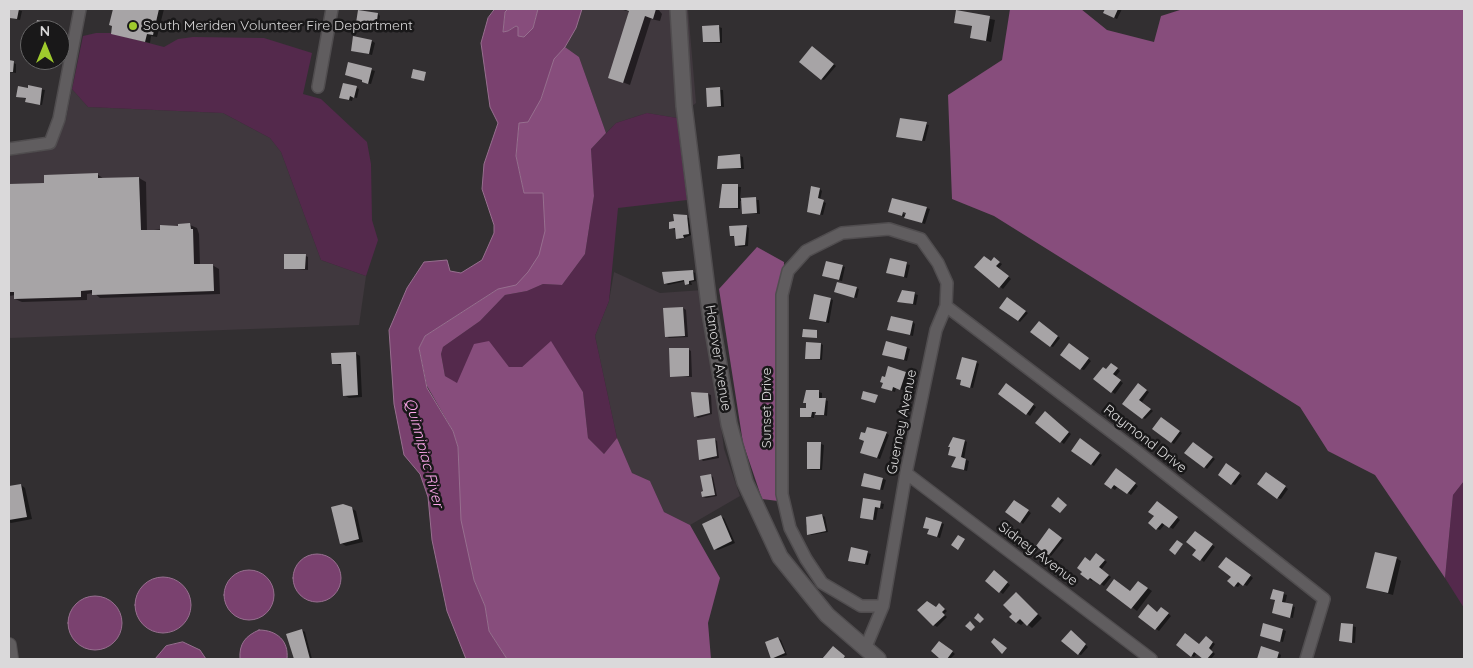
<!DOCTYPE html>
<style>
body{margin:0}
#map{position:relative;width:1473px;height:668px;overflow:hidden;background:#322f31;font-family:Quicksand,sans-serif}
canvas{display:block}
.frame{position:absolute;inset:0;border:10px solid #dad9da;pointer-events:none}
.north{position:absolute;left:20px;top:20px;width:50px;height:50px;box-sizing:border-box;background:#191819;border:1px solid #666566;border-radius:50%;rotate:0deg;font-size:14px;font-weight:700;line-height:20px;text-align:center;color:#dad9da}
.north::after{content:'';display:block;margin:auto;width:18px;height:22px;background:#9fca2d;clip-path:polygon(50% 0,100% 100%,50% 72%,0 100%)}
</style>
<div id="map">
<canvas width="1473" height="668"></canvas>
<div class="frame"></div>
<div class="north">N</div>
</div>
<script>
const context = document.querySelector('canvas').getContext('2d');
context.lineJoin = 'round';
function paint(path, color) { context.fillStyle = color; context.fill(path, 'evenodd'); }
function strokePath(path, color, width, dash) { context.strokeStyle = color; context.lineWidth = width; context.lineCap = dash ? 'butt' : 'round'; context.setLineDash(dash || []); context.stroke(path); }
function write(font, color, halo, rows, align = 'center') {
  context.font = font + ' Quicksand,sans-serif'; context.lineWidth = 5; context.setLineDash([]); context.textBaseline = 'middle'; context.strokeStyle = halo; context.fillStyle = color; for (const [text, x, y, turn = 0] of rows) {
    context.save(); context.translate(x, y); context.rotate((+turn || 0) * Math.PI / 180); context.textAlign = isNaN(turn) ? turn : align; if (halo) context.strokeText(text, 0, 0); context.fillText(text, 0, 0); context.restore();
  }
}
paint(new Path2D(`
 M 582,9 L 688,9 L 696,103 L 677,118 L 647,113 L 616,123 L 606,133 L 579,57 L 565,47 L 576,28 Z
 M 72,89 L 88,107 L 223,113 L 270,138 L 281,152 L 321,260 L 366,276 L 359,325 L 9,338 L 9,156 L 47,150 L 55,143 L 66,120 Z
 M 614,272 L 660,293 L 703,290 L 724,449 L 740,496 L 690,525 L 664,512 L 650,481 L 632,473 L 617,438 L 595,336 L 609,301 Z`), '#40383e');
paint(new Path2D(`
 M 96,33 L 110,33 L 164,47 L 178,39 L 193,37 L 264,38 L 312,53 L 303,94 L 321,99 L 367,142 L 371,164 L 372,220 L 378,240 L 366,276 L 321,260 L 281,152 L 270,138 L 223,113 L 88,107 L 72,89 L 83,36 Z
 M 647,113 L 677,118 L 687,200 L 618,208 L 609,301 L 595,336 L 617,438 L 604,454 L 588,438 L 583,392 L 551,342 L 522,367 L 509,367 L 495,350 L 457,384 L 445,376 L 441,354 L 443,347 L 480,321 L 505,295 L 527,291 L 543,284 L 562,285 L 585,254 L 594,196 L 591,149 L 616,123 Z
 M 1464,481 L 1464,608 L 1445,578 L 1453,495 Z`), '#54294c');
paint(new Path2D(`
 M 508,9 L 538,9 L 533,28 L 524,37 L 518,36 L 518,27 L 516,26 L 508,31 L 503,32 L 505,12 Z
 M 1010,9 L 1081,9 L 1107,30 L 1154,42 L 1161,16 L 1183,9 L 1464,9 L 1464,481 L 1453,495 L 1445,578 L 1375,475 L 1328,451 L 1300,407 L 994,216 L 952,199 L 948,95 L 1002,60 Z
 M 565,47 L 579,57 L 606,133 L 591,149 L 594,196 L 585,254 L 562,285 L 543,284 L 527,291 L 505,295 L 480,321 L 443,347 L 441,354 L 445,376 L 457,383 L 474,344 L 489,341 L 509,367 L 522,367 L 551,341 L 583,392 L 588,438 L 604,454 L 617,438 L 632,473 L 650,481 L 664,512 L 690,525 L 720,578 L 708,623 L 711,659 L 507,659 L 489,631 L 485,606 L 474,580 L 460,520 L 458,447 L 453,431 L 427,386 L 419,348 L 425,336 L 498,289 L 543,193 L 524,193 L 516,156 L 519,123 L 541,99 L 554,58 Z
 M 757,247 L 784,262 L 778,501 L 762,499 L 743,443 L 719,289 Z`), '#874d7c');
const water = new Path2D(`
 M 495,9 L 508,9 L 505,12 L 503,32 L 508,31 L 516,26 L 518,27 L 518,36 L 524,37 L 533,28 L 538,9 L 582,9 L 576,28 L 565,47 L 554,59 L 541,99 L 528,122 L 519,123 L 516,156 L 524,193 L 543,193 L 545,231 L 539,255 L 528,272 L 516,285 L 498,289 L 425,336 L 419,348 L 427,388 L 453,431 L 458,447 L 461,520 L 474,580 L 485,606 L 489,631 L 507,659 L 466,659 L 447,611 L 432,540 L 428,497 L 420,474 L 404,455 L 394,404 L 389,330 L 407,288 L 424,262 L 447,260 L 450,271 L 461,273 L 482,260 L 494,233 L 494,225 L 482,189 L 484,164 L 498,123 L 490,107 L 481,43 L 488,18 Z
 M293 578a24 24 0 1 1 48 0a24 24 0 1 1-48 0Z
 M224 595a25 25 0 1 1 50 0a25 25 0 1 1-50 0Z
 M135 605a28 28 0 1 1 56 0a28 28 0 1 1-56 0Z
 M68 623a27 27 0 1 1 54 0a27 27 0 1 1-54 0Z
 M 259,630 C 277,630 289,641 287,659 L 240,659 C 239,644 245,636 259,630 Z
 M 183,642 L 200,650 L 206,659 L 155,659 L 166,646 Z`);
paint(water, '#7a416f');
strokePath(water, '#976f8f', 1);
paint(new Path2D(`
 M 9,9 L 22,11 L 20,20 L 9,18 Z
 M 114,9 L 164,9 L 157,37 L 151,36 L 150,43 L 111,33 L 113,26 L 110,24 Z
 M 620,9 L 658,9 L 662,14 L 660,21 L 651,19 L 630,85 L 609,77 L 630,12 Z
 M 1107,9 L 1122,9 L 1117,19 L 1105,13 Z
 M 957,12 L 995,20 L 991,42 L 972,37 L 974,27 L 956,22 Z
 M 378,14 L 380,16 L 378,29 L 357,22 Z
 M 719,27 L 722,28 L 722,43 L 704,42 Z
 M 372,41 L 375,43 L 372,55 L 352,50 Z
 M 815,49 L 836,66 L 824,80 L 821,79 Z
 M 9,61 L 16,64 L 16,73 L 9,72 Z
 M 349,63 L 375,71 L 371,84 L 366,83 Z
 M 19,87 L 45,90 L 42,105 L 30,103 L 27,99 L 17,96 Z
 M 357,88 L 359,89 L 357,98 L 353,97 L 352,101 L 344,99 Z
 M 708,89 L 723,90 L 724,107 L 708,106 Z
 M 912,120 L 929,125 L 925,141 L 900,138 Z
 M 740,156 L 743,157 L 744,169 L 718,169 L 719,157 Z
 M 97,174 L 104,179 L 139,178 L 146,182 L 147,231 L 190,225 L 197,228 L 199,234 L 200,265 L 212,265 L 219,269 L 220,294 L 100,298 L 94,293 L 87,294 L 87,300 L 22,302 L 15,299 L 15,295 L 9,296 L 9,185 L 45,184 Z
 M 723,185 L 741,187 L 740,199 L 759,200 L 760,214 L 743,213 L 742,201 L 740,201 L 740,209 L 721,207 Z
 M 820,189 L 822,191 L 820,200 L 826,203 L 823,215 L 812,213 Z
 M 893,200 L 930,209 L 925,224 L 893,213 ZM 898,208 L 907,213 L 907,216 L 896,210 Z
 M 686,217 L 689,218 L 691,235 L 680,240 L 677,238 L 676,230 L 670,228 Z
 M 746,226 L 749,228 L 748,246 L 739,247 L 736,245 L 736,237 L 731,236 Z
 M 306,256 L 308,257 L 308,270 L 285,268 Z
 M 890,260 L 910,265 L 907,278 L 888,273 Z
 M 997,261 L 1002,264 L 999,268 L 1011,279 L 1003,289 L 976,267 Z
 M 842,266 L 845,267 L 842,281 L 823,276 Z
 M 692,271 L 695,273 L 696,281 L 691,282 L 692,285 L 686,284 L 686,281 L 668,285 L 665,283 Z
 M 856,288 L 859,289 L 857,298 L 836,292 Z
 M 903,291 L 918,295 L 916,305 L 898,301 Z
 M 830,299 L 833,300 L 829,323 L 813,320 Z
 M 1010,300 L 1028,313 L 1020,322 L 1017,320 Z
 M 683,308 L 686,310 L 688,337 L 669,338 L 666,336 Z
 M 913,322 L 915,324 L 913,336 L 889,330 Z
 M 1042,324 L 1060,338 L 1053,347 L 1050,346 Z
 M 821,344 L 823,345 L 822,360 L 806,358 Z
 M 1072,346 L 1091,361 L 1084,370 L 1081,369 Z
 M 907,348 L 910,349 L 907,361 L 887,356 Z
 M 688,349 L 691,351 L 692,377 L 671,376 Z
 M 355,353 L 360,356 L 362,397 L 349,398 L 344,395 L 343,366 L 333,363 Z
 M 976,362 L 979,364 L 973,388 L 964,386 L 962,380 L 958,378 Z
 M 1114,366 L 1120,371 L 1115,377 L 1123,383 L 1115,394 L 1095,379 Z
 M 905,373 L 908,375 L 903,390 L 896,388 L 895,392 L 886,389 Z
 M 1009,386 L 1036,407 L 1030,416 L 1000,394 Z
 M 1141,387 L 1149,392 L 1142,402 L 1153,411 L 1145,419 L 1124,404 Z
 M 819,392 L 822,393 L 822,399 L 828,401 L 827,416 L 814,412 L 814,418 L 801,416 L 807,410 L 807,404 L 804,402 Z
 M 708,394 L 711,395 L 712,414 L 698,418 L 695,416 Z
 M 1048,414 L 1071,434 L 1064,444 L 1037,423 Z
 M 1164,420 L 1182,433 L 1174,444 L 1171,442 Z
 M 886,433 L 889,435 L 880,459 L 862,453 Z
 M 714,439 L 717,441 L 719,458 L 703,461 L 701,459 Z
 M 965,441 L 967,442 L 964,459 L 969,461 L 967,471 L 952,467 L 957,457 L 950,455 Z
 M 1084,442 L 1102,455 L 1094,466 L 1091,464 Z
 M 821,444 L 824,445 L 822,470 L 811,470 L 808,469 Z
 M 1196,445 L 1215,459 L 1207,469 L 1205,467 Z
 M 1229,467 L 1242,476 L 1235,485 L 1232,484 Z
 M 1120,472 L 1138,486 L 1131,495 L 1118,486 L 1115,490 L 1106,484 Z
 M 710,475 L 713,477 L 717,496 L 706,498 L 703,497 Z
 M 1269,475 L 1288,489 L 1281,499 L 1278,498 Z
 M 883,479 L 886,480 L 883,490 L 866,487 Z
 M 21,485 L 25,488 L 32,519 L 11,523 L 9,522 L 9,487 Z
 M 864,500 L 884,504 L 883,509 L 878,508 L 876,520 L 861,517 Z
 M 1014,501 L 1031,513 L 1023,524 L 1021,522 Z
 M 1160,504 L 1180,520 L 1173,529 L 1165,524 L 1160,530 L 1157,529 L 1156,516 Z
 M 351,508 L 356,511 L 363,542 L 346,546 L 341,543 Z
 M 822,515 L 825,517 L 828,532 L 811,535 L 808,534 L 806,525 Z
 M 721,517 L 724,518 L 735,543 L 718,550 L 715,549 Z
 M 941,523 L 944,524 L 940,538 L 929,534 L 930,529 Z
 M 1052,532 L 1064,540 L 1051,556 L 1049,555 Z
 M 1198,534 L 1215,547 L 1204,562 L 1194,554 L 1197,550 Z
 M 852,548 L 871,554 L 868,565 L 852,562 Z
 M 1099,556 L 1107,562 L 1101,570 L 1111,577 L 1104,586 L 1093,579 L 1092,581 L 1089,579 L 1091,562 Z
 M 1396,558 L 1401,561 L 1393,595 L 1368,588 Z
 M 1229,560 L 1253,578 L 1247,586 L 1241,583 L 1238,587 L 1235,586 Z
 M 997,574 L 1010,585 L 1003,594 L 986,581 Z
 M 1143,585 L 1152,591 L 1137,611 L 1108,589 L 1131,592 Z
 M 1273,591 L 1287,595 L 1285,604 L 1295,607 L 1293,618 L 1273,613 L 1276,601 L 1271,599 Z
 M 1016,593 L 1042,618 L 1032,628 L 1025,622 L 1021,625 L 1016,622 L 1013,614 Z
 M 942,607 L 947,611 L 944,614 L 947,617 L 937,627 L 934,625 L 936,608 Z
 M 1164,610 L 1171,616 L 1159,631 L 1156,629 L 1158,613 Z
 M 1342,624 L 1356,627 L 1355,643 L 1340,641 Z
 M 302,630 L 305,632 L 312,659 L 295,659 L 288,634 Z
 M 1283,630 L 1286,631 L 1283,642 L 1261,636 Z
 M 1074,633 L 1088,647 L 1081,655 L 1078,654 Z
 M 778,638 L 781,640 L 787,655 L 774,659 L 772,658 Z
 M 1209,639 L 1215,644 L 1211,650 L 1215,654 L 1211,659 L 1204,659 L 1197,653 L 1194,657 L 1178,645 L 1200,646 Z
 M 942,644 L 955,654 L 950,659 L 942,659 L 933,651 Z
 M 1278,653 L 1281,655 L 1280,659 L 1259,659 Z`), '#0007');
paint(new Path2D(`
 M 9,9 L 19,9 L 17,19 L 9,18 Z
 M 113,9 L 159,9 L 153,35 L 147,34 L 145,42 L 111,34 L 112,26 L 109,25 Z
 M 623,9 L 656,9 L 653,19 L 645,16 L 623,83 L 608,78 L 629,11 Z
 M 1105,9 L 1118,9 L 1114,18 L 1103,13 Z
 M 358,10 L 378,13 L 376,28 L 356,23 Z
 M 956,10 L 990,16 L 986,41 L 970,38 L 972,26 L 954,23 Z
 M 37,20 L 58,24 L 57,30 L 35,30 Z
 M 719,25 L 720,42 L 703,42 L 702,26 Z
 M 353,36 L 372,40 L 369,54 L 351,51 Z
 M 812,46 L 834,64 L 821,80 L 799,62 Z
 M 9,60 L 14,61 L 13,72 L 9,72 Z
 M 348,62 L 372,68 L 368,84 L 362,82 L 362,80 L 345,75 Z
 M 413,69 L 426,72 L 424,81 L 411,78 Z
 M 343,83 L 357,86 L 354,98 L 350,96 L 349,100 L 339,98 Z
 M 28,85 L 42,88 L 40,105 L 25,102 L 26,98 L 16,97 L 18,86 L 28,88 Z
 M 720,87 L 721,106 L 707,107 L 706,88 Z
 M 900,118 L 927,122 L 922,141 L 896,137 Z
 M 740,154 L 741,168 L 717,169 L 718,156 Z
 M 98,173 L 98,178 L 139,177 L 141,230 L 160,230 L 160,225 L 178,226 L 178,224 L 190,223 L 191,229 L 193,229 L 194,264 L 213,264 L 214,291 L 92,295 L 92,290 L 81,291 L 81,297 L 14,299 L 14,292 L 9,292 L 9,184 L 44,183 L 44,175 Z
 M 722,184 L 738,184 L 738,208 L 719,208 Z
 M 811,186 L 820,188 L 818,198 L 824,200 L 820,215 L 807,212 Z
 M 756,197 L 757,213 L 742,214 L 741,198 Z
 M 892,198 L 927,207 L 922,223 L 904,218 L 906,213 L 903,212 L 902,216 L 888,212 Z
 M 673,214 L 687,215 L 689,234 L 683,235 L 684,238 L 676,239 L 675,228 L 669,229 L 669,222 L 674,221 Z
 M 747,225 L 745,245 L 735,246 L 734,236 L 730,236 L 729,226 Z
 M 284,254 L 306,254 L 305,269 L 284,269 Z
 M 984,256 L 991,261 L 994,257 L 1000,262 L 996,266 L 1009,276 L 999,288 L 974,267 Z
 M 890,258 L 907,262 L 904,277 L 886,273 Z
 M 826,261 L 843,265 L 839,280 L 822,276 Z
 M 693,270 L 694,280 L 689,281 L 689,284 L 685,285 L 684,280 L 664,284 L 662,272 Z
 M 837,282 L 857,287 L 854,298 L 834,292 Z
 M 902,290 L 915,292 L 913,304 L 897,302 Z
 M 814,294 L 831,298 L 826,322 L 809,319 Z
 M 1007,297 L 1026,311 L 1018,321 L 999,308 Z
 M 683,307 L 685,336 L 665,337 L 663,308 Z
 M 891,316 L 913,321 L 910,335 L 887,330 Z
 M 1039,321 L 1058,336 L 1050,347 L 1030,332 Z
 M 803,329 L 817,330 L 817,338 L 802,337 Z
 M 886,341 L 907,347 L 904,360 L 882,355 Z
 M 806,342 L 821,343 L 820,359 L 805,359 Z
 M 1069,343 L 1089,358 L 1080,370 L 1060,355 Z
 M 669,348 L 689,348 L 689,376 L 670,377 Z
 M 356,352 L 358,395 L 343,396 L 341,364 L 332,364 L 331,353 Z
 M 962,357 L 977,361 L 970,388 L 960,385 L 961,380 L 956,379 Z
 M 1111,363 L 1118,368 L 1113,374 L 1121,380 L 1111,393 L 1093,379 L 1103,367 L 1106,369 Z
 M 888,366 L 906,372 L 900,390 L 893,387 L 892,391 L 881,388 L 883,383 L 880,382 L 882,376 L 885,377 Z
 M 1006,383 L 1034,404 L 1026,415 L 998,394 Z
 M 1138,383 L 1147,390 L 1139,400 L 1151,409 L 1142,419 L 1122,404 Z
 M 806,390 L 819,390 L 819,398 L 826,398 L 824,415 L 815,415 L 816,412 L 812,412 L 811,417 L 800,417 L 800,408 L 806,408 L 806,403 L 803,403 Z
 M 863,391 L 878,395 L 875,403 L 861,399 Z
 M 691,392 L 708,393 L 710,413 L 694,417 Z
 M 1045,411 L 1069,432 L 1060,443 L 1035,423 Z
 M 1161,417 L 1180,431 L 1171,443 L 1152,429 Z
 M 867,427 L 887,432 L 877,458 L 860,453 L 864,441 L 859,439 L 861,432 L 865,433 Z
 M 953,437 L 965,440 L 961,457 L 966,459 L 964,470 L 951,467 L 956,457 L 948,455 L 950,447 L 948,447 Z
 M 715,438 L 717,456 L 699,460 L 697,440 Z
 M 1080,438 L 1100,453 L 1091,465 L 1071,451 Z
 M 807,442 L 821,442 L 820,469 L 807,469 Z
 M 1193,442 L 1213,457 L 1204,468 L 1184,453 Z
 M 1226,463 L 1240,473 L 1231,485 L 1218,475 Z
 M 1116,468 L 1136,483 L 1127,494 L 1114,485 L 1111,489 L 1104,484 Z
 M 1266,472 L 1286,486 L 1277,499 L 1257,484 Z
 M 864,473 L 883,478 L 880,490 L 861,486 Z
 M 711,474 L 715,495 L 702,497 L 701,492 L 703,491 L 700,476 Z
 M 21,484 L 27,517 L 9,520 L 9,486 Z
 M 1058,497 L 1067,505 L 1060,513 L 1051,506 Z
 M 863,498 L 881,501 L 880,508 L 875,507 L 873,520 L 860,518 Z
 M 1014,500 L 1029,510 L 1020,523 L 1005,512 Z
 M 1157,501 L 1178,517 L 1169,528 L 1162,523 L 1156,530 L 1148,523 L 1154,516 L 1148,512 Z
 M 343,504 L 352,507 L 359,539 L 340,544 L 331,507 Z
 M 822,514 L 826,531 L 807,535 L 806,517 Z
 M 721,515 L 732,541 L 714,550 L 702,524 Z
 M 926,517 L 942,522 L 937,537 L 927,534 L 929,529 L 923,528 Z
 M 1049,528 L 1062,538 L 1048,556 L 1036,546 Z
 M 1195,531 L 1213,544 L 1200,561 L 1192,555 L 1196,550 L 1186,542 Z
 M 958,535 L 965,539 L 958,550 L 951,545 Z
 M 1177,540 L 1183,544 L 1175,555 L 1169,550 Z
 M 851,547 L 868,551 L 865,564 L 848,561 Z
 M 1375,552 L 1397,557 L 1388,593 L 1366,588 Z
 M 1096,553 L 1105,560 L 1099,567 L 1109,575 L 1100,585 L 1090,578 L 1088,580 L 1080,574 L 1082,572 L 1077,568 L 1085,557 L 1090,561 Z
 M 1226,557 L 1251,575 L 1243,586 L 1238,582 L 1234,587 L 1227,581 L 1231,577 L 1218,567 Z
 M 994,570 L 1008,582 L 999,593 L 985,581 Z
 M 1114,579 L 1130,591 L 1138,581 L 1148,588 L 1131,609 L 1106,590 Z
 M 1273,589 L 1284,592 L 1282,602 L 1293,604 L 1290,618 L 1272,613 L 1275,600 L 1270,599 Z
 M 1016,592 L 1038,614 L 1027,626 L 1020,619 L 1016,623 L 1009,617 L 1012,614 L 1003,605 Z
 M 927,601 L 936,607 L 939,603 L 945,609 L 942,612 L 945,615 L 933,626 L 917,610 Z
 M 1148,604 L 1157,612 L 1161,607 L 1169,613 L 1155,630 L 1138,617 Z
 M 978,613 L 984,619 L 980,623 L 974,618 Z
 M 970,621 L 975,627 L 971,631 L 965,626 Z
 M 1263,623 L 1283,629 L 1280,642 L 1260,636 Z
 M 1341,623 L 1353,624 L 1352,643 L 1339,641 Z
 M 302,629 L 310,659 L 294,659 L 286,634 Z
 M 1071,630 L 1086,644 L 1078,655 L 1061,641 Z
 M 1185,633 L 1199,644 L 1206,636 L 1213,642 L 1209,648 L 1213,652 L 1207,659 L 1203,659 L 1194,652 L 1191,657 L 1176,645 Z
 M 778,637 L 785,653 L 771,659 L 765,642 Z
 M 994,638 L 1007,648 L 1002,654 L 991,642 Z
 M 939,641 L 953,651 L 947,659 L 940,659 L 931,651 Z
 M 833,646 L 845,656 L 843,659 L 822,659 Z
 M 1261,646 L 1279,652 L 1277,659 L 1257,659 Z`), '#a7a4a6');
const minor = new Path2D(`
 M 318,87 L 332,9
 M 9,149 L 50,143 L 59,119 L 80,9
 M 946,306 L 1135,450 L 1324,599 L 1306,659
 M 906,473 L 1151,659
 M 865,649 L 883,606 L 906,473 L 936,330 L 946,306 L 947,283 L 938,263 L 921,239 L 889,229 L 842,233 L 806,251 L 788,271 L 782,295 L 782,494 L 790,528 L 806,559 L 822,583 L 861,606 L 883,606`);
const tertiary = new Path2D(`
 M 9,645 L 11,659`);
const secondary = new Path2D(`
 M 678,9 L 684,106 L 710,313 L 729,424 L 745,482 L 780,557 L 827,615 L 878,659`);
strokePath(minor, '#504d4f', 14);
strokePath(tertiary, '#504d4f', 16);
strokePath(secondary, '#504d4f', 18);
strokePath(minor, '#605d5f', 11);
strokePath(tertiary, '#605d5f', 14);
strokePath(secondary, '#605d5f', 15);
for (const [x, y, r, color] of [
 [133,26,5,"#9fca2d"]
]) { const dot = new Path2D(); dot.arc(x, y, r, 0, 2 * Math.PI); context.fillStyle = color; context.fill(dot); strokePath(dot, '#191819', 2); }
write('14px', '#dad9da', '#191819', [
 ["South Meriden Volunteer Fire Department",143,26]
], 'left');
write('14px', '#dad9da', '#191819', [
 ["Hanover Avenue",718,358,81],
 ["Sunset Drive",767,408,-90],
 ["Guerney Avenue",902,422,-79],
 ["Raymond Drive",1145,439,38],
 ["Sidney Avenue",1038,554,37]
]);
write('italic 15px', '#fca7eb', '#191819', [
 ["Quinnipiac River",424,453,75]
]);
</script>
